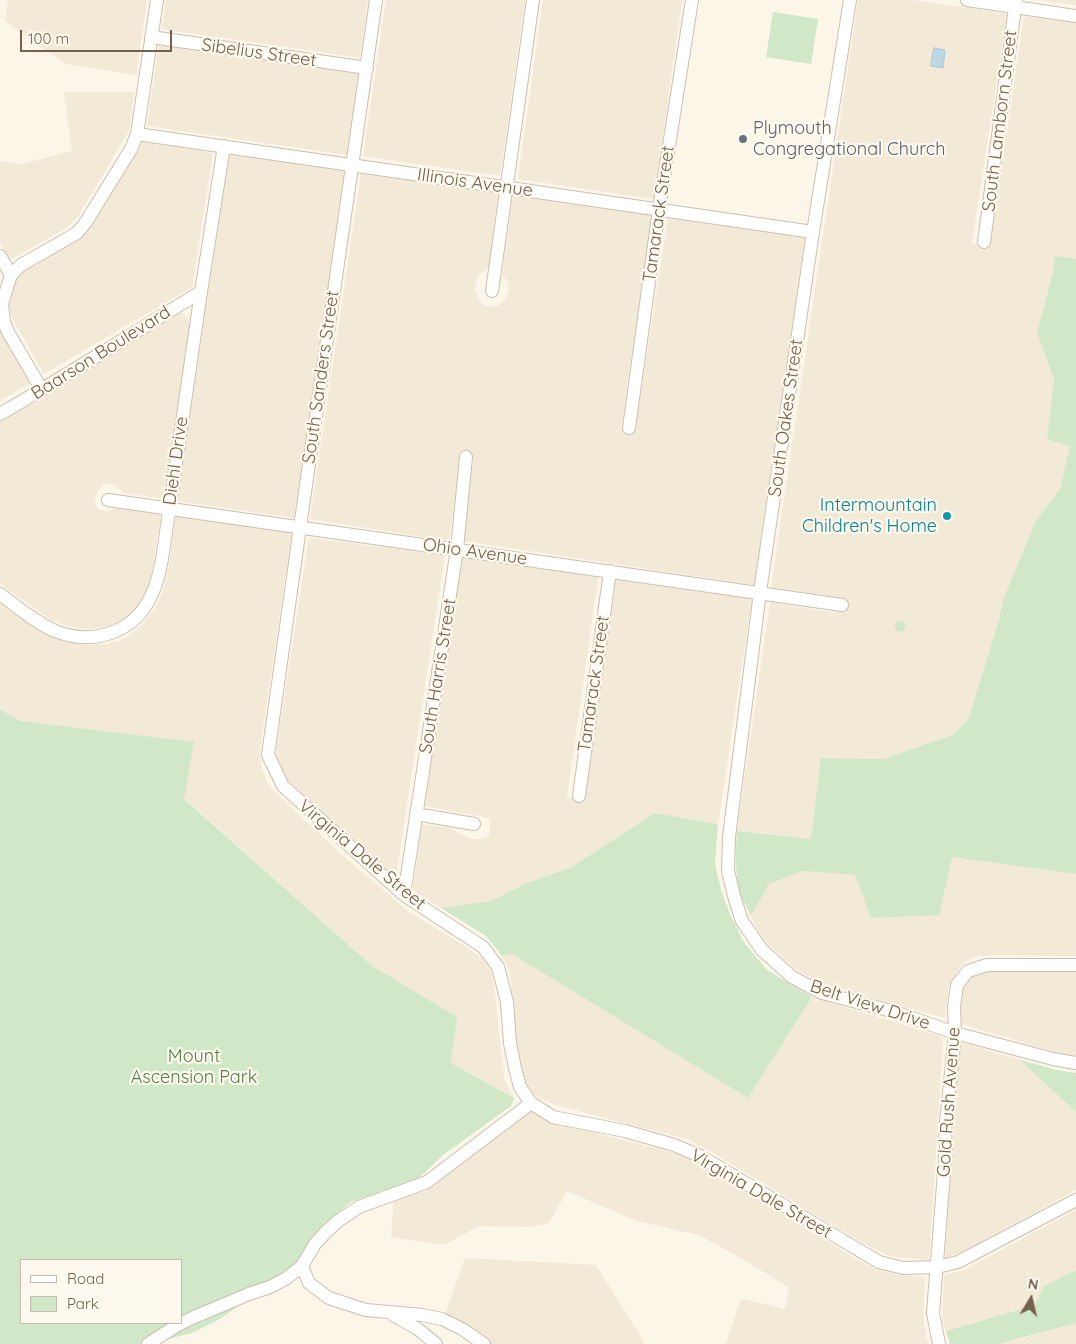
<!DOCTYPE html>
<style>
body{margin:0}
#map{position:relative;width:1076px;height:1344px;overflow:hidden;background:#fbf6e8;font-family:Quicksand,sans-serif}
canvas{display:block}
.legend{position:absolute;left:20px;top:1259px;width:162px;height:65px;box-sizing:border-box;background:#fef9ee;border:1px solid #c6bcae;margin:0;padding:6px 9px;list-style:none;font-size:15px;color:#73604e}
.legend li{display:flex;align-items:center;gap:10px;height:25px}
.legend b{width:25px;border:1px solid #c6bcae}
.north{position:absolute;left:1006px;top:1274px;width:50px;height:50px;-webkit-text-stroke:4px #fef9ee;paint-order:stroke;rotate:9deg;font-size:14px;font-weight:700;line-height:20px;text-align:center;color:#73604e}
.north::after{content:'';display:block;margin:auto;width:18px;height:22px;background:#73604e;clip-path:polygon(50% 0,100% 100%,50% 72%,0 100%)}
.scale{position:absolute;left:20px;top:30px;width:152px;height:22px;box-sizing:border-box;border:2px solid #73604e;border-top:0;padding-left:6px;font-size:15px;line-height:18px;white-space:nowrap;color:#73604e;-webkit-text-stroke:4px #fef9ee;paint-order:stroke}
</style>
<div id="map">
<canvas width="1076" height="1344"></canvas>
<ul class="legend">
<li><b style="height:6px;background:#fff"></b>Road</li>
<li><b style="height:14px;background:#d0e8c7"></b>Park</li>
</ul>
<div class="north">N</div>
<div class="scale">100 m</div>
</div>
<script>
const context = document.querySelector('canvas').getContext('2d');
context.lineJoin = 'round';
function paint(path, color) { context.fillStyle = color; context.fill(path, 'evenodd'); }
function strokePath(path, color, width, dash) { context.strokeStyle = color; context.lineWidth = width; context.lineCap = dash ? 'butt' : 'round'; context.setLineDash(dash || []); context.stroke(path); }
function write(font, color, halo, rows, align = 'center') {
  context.font = font + ' Quicksand,sans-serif'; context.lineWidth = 4.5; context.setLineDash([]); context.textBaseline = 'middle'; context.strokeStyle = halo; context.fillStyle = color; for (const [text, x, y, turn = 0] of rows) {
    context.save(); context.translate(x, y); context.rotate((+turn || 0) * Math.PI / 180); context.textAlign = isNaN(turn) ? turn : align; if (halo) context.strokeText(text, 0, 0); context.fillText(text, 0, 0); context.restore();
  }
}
paint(new Path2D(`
 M 8,0 L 147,0 L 136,75 L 66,64 L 5,21 Z
 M 166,0 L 368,0 L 360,58 L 162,29 Z
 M 386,0 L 525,0 L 500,176 L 363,156 Z
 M 543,0 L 682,0 L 654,199 L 518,179 Z
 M 858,0 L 913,0 L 1007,14 L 972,243 L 990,247 L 1024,16 L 1076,23 L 1076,259 L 1055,257 L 1053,272 L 1037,333 L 1054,379 L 1047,439 L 1070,445 L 1060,489 L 1035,522 L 1003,600 L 999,620 L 968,720 L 952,735 L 884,759 L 822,758 L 811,839 L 737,831 L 770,602 L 834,613 L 841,598 L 771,587 Z
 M 1040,0 L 1076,0 L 1076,5 Z
 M 159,45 L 359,74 L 347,155 L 147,126 Z
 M 64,92 L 134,92 L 129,131 L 77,218 L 63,230 L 10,260 L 0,243 L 0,161 L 22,164 L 72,151 Z
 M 139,141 L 213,153 L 192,287 L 44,374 L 12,318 L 9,307 L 9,291 L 15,277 L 22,270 L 77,236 Z
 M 229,154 L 346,171 L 294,518 L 177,501 Z
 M 361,174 L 498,193 L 489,268 L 480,273 L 476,281 L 475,290 L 478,298 L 483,305 L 490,307 L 499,305 L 506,299 L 508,291 L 509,283 L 502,275 L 513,196 L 652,215 L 621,429 L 635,431 L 668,218 L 805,238 L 754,585 L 463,541 L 473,460 L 461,452 L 449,541 L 310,519 Z
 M 180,312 L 187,318 L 190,324 L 164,499 L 124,493 L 111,483 L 103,484 L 95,496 L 95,502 L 98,509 L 109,511 L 120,506 L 161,513 L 150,584 L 137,608 L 129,616 L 115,624 L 99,628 L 85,629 L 67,626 L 51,620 L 0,584 L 0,419 L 173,313 Z
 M 0,327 L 32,382 L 0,401 Z
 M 176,516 L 292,532 L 261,741 L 260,755 L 262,768 L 267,782 L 276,793 L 339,852 L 409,912 L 471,950 L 481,958 L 489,968 L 493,979 L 504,1078 L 514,1098 L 451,1063 L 457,1017 L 371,965 L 184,798 L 20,721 L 0,708 L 0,601 L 50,636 L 65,642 L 88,645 L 107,644 L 126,638 L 143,624 L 157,605 L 163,591 L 169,565 Z
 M 309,538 L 445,555 L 396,876 L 387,872 L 287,779 L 278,766 L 276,751 Z
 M 461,557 L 598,577 L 567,797 L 582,800 L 616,580 L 752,599 L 718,824 L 655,813 L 570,868 L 529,882 L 491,901 L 441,908 L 417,893 L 413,889 L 422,824 L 452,828 L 458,833 L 472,839 L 479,839 L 488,837 L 490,831 L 490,818 L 424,806 Z
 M 952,857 L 1076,874 L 1076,956 L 996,955 L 977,956 L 966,961 L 957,972 L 948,989 L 945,1018 L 829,986 L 798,971 L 763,940 L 751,916 L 769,884 L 803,871 L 855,875 Z
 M 511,953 L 748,1098 L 812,997 L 940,1036 L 943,1042 L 929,1260 L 889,1256 L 871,1247 L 837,1228 L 710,1151 L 687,1139 L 555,1105 L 536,1097 L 524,1082 L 519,1063 L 510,972 L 502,956 Z
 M 986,968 L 1076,970 L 1076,1056 L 1065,1055 L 959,1023 L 963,987 L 973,972 Z
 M 959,1042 L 1020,1060 L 1076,1112 L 1076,1190 L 972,1247 L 945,1259 Z
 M 529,1110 L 549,1121 L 662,1150 L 678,1154 L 695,1161 L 856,1259 L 874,1268 L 897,1275 L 925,1277 L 923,1314 L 926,1336 L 929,1344 L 726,1344 L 741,1299 L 785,1309 L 789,1288 L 746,1261 L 699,1235 L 637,1221 L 567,1191 L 549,1223 L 528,1227 L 479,1226 L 444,1245 L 391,1237 L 394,1197 L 408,1194 L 424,1192 Z
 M 1076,1210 L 1076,1270 L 1044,1286 L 1035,1305 L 946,1331 L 942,1321 L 944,1276 L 966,1269 Z
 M 465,1258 L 596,1265 L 645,1344 L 491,1344 L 469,1329 L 445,1315 Z
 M 1076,1323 L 1076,1344 L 998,1344 L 1019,1339 Z`), '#f2e9d7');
paint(new Path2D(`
 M 773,12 L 818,19 L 811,64 L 766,57 Z
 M 1055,256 L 1076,259 L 1076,874 L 952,857 L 939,915 L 871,918 L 855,875 L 803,871 L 769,884 L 751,916 C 748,910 745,904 742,898 C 734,877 736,852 737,831 L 811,839 L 821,758 L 884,759 L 952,735 L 968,720 L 999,620 L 1003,600 L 1035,522 L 1060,489 L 1070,446 L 1047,439 L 1054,379 L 1037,333 L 1053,272 Z
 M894.5 626a5.5 5.5 0 1 1 11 0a5.5 5.5 0 1 1-11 0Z
 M 0,709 L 20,721 L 194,742 L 184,799 L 371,965 L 457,1017 L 451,1063 L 514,1098 L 511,1106 L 443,1155 L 418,1179 L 351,1202 L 322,1226 L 299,1263 L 220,1319 L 192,1333 L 160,1341 L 156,1344 L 0,1344 ZM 21,1260 L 181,1260 L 181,1323 L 21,1323 Z
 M 655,813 L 718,824 L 715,864 L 721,890 L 730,914 L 743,941 L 767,970 L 812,997 L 748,1098 L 512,954 L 502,956 L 486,936 L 441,908 L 491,901 L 529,882 L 570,868 Z
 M 1020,1060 L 1061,1071 L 1076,1073 L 1076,1112 Z
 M 1076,1270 L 1076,1323 L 998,1344 L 950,1344 L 946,1331 L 1035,1305 L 1044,1286 Z`), '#d0e8c7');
const water = new Path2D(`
 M 934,48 L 945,50 L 943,68 L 931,66 Z`);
paint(water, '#bed9e3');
strokePath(water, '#a5c7d4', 1);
const street = new Path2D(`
 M 376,0 L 300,527 L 268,755 L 283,786 L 404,895 L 483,947 L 498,967 L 507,1002 L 510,1043 L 515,1068 L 520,1087 L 531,1103 L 553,1117 L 625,1131 L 674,1145 L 700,1156 L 879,1262 L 903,1268 L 937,1267 L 958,1262 L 1076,1200
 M 850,0 L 813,232 L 760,592 L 729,837 L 728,871 L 734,896 L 742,921 L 762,950 L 792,977 L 822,993 L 895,1012 L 955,1033 L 1053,1059 L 1076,1063
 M 967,0 L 1076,16
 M 151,37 L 367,68
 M 137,134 L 813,232
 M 984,242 L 1016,0
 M 0,256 L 11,275
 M 492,291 L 533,0
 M 42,390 L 8,332 L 4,322 L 2,304 L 11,275 L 21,265 L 77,233 L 86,222 L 131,149 L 137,134 L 157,0
 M 0,414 C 68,375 134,332 201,292
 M 629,428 L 659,209 L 692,0
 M 108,500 L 842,605
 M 0,594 C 17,607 35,622 55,631 C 93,646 135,633 152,594 C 159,579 162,562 164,546 L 201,292 L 224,146
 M 579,796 L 610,571
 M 416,814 L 474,824
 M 404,895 L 457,549 L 466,457
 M 302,1266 L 309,1283 L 329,1298 L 366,1310 L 422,1315 L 442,1319 L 462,1329 L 484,1344
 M 393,1315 L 418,1329 L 436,1344
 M 148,1344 L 176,1326 L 192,1318 L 249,1294 L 270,1287 L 287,1278 L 302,1266 L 315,1244 L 325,1233 L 338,1221 L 359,1207 L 427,1182 L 531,1103
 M 939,1344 L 933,1313 L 946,1147 L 945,1132 L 955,1033 L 954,1007 L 957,985 L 968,971 L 987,965 L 1076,965`);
strokePath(street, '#ccbfaf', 14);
strokePath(street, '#fff', 12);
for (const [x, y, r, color] of [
 [743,139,5,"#6b7280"],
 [947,516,5,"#0f9aa8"]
]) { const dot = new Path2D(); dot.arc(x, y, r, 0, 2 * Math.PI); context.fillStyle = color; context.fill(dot); strokePath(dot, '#fef9ee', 2); }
write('18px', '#73604e', '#fef9ee', [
 ["Sibelius Street",259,53,8],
 ["South Lamborn Street",1000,121,-83],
 ["Illinois Avenue",475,183,8],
 ["Tamarack Street",659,214,-82],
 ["Baarson Boulevard",101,353,-32],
 ["South Sanders Street",321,377,-82],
 ["South Oakes Street",786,418,-82],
 ["Diehl Drive",176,461,-82],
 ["Ohio Avenue",475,552,8],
 ["South Harris Street",438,676,-81],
 ["Tamarack Street",594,684,-82],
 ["Virginia Dale Street",362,855,40],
 ["Belt View Drive",870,1005,18],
 ["Gold Rush Avenue",949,1102,-86],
 ["Virginia Dale Street",761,1194,30]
]);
write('18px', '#5b616d', '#fef9ee', [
 ["Plymouth",753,129],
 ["Congregational Church",753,150]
], 'left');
write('18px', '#0d838f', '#fef9ee', [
 ["Intermountain",937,506],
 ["Children's Home",937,527]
], 'right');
write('18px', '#537d4a', '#fef9ee', [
 ["Mount",194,1057],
 ["Ascension Park",194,1078]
]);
</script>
